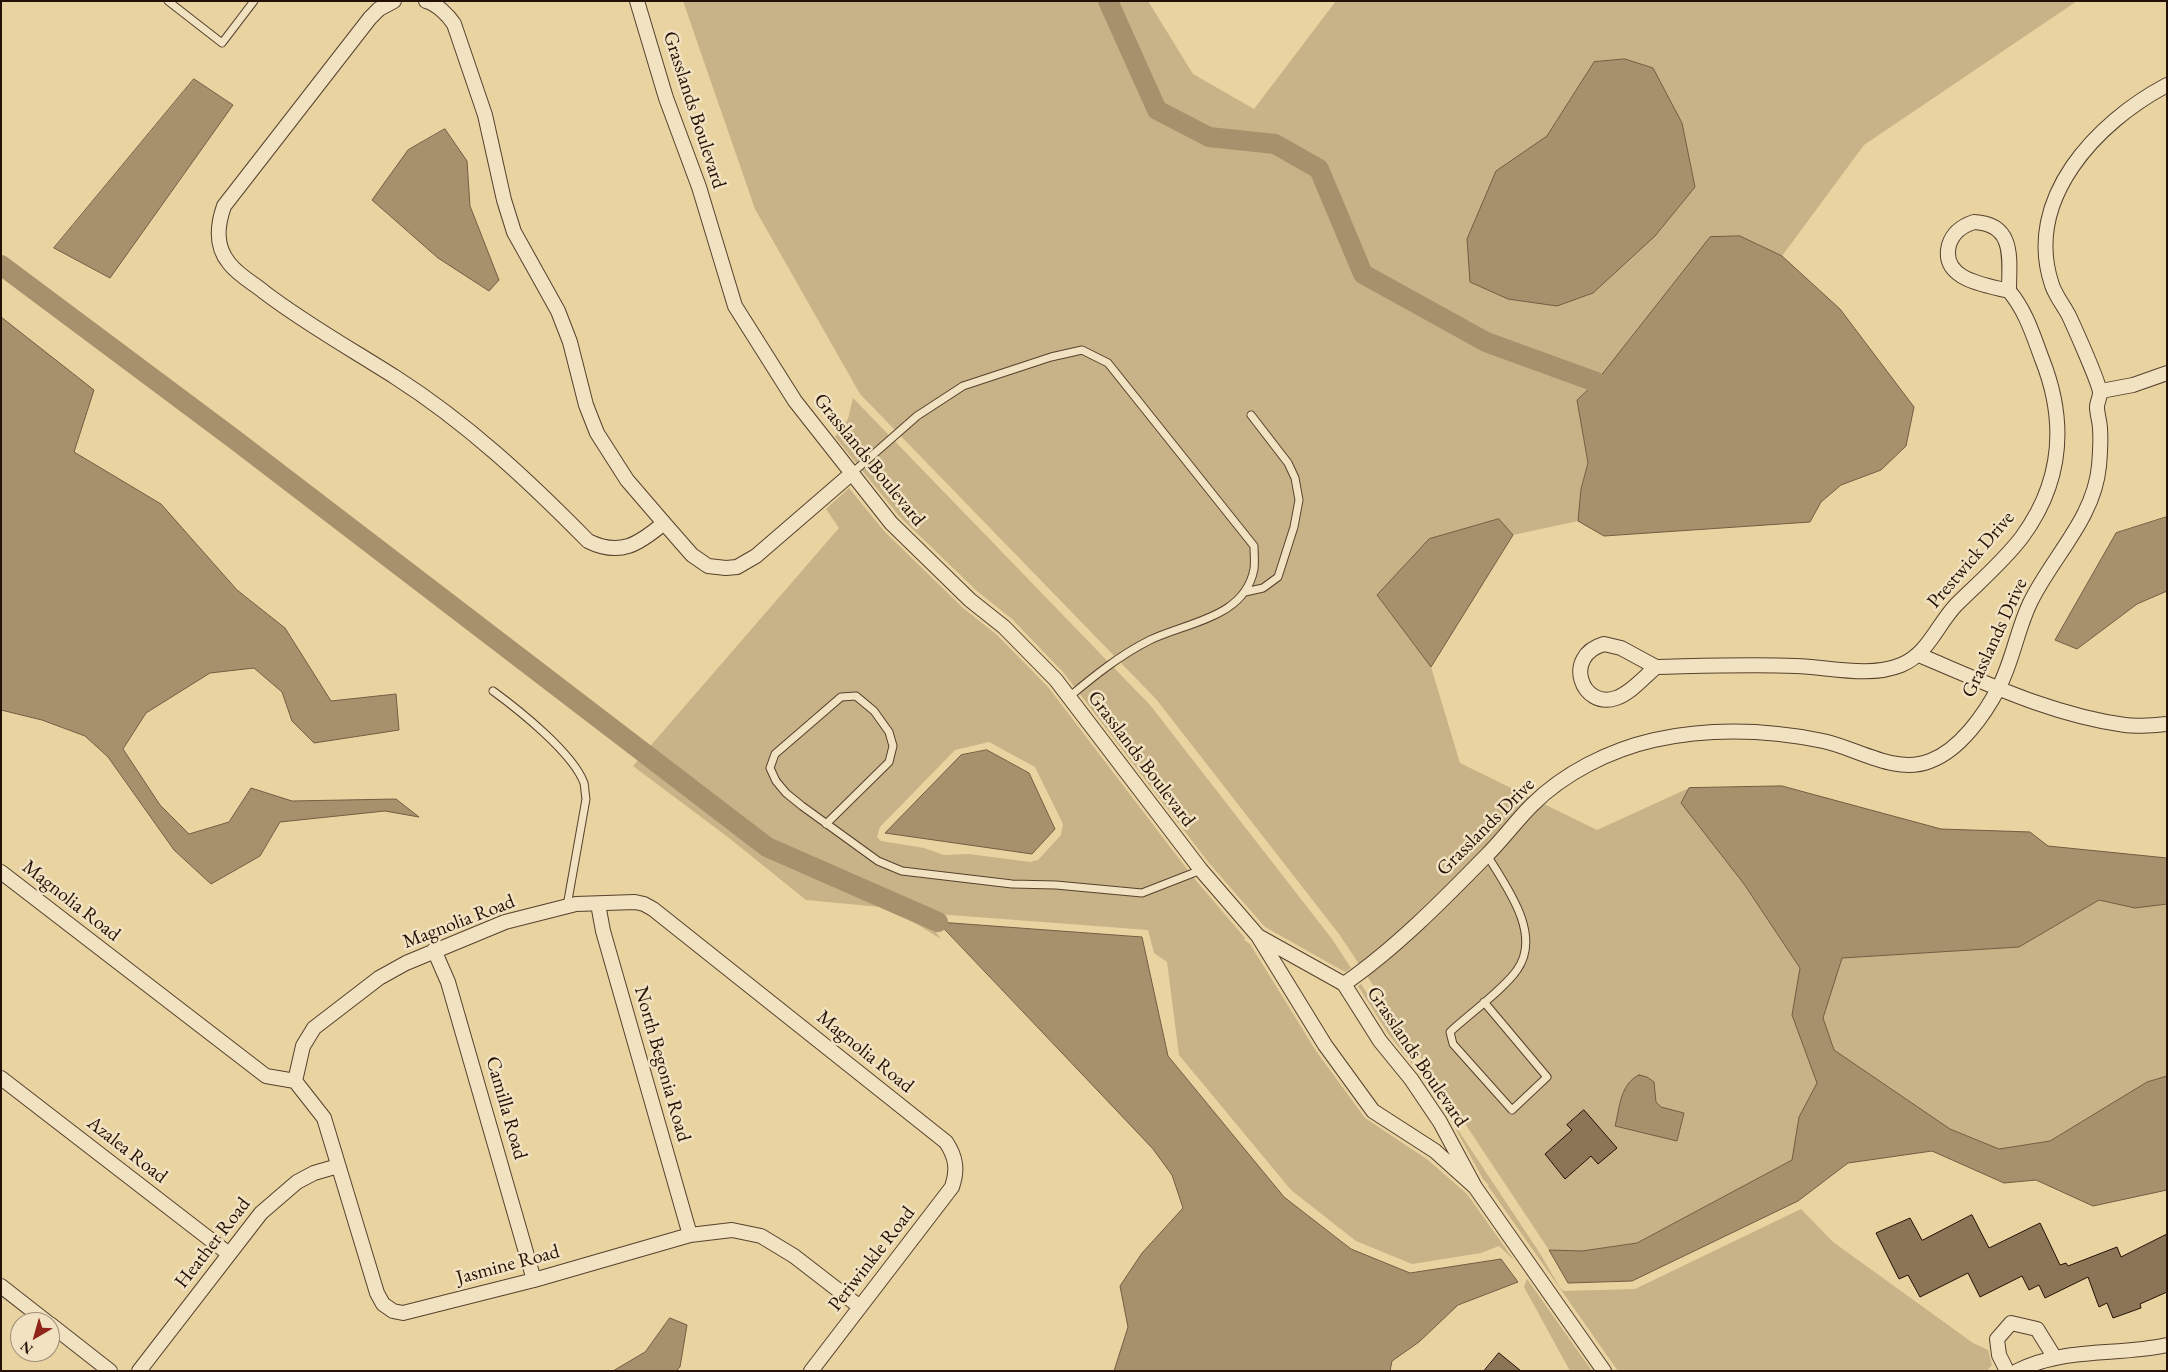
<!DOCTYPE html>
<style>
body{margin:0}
#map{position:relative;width:2168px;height:1372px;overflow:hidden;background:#e9d3a1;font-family:"EB Garamond",serif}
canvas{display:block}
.frame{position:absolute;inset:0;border:2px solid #251006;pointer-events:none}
.north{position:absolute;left:10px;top:1312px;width:50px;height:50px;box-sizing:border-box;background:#f1e2c2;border:1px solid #9f8e77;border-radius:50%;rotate:218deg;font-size:14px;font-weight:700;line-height:20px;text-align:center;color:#251006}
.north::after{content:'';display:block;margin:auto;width:18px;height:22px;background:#8f2418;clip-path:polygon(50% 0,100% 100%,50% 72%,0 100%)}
</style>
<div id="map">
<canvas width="2168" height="1372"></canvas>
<div class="frame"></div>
<div class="north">N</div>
</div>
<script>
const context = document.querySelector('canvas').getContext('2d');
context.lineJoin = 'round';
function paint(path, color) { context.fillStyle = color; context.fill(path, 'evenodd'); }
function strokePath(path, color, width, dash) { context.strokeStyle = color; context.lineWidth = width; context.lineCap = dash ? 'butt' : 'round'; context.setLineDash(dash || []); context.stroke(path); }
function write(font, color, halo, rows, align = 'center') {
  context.font = font + ' "EB Garamond",serif'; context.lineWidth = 5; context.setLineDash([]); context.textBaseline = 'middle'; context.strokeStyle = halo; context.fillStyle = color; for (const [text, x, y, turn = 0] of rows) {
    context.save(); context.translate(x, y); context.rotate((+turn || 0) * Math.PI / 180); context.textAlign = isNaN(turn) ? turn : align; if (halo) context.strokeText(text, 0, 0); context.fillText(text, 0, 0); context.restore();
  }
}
paint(new Path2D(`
 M 683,1 L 1148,1 L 1193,74 L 1254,109 L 1336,1 L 2077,1 L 1864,145 L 1782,256 L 1740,236 L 1577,400 L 1588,463 L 1581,489 L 1578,521 L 1513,535 L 1499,519 L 1377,595 L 1431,667 L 1460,763 L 1597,830 L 1689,788 L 1782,786 L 1941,829 L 2030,832 L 2048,846 L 2167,858 L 2167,1076 L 2147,1083 L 2050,1141 L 1999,1149 L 1949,1129 L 1792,1160 L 1637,1243 L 1582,1251 L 1549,1250 L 1339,934 L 1156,699 L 860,394 L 755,209 Z
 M 853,398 L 1150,705 L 1332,939 L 1351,968 L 1345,972 L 1265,927 L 1209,863 L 1063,672 L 1012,619 L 977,591 L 899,516 L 835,437 L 848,419 Z
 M 849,488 L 884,531 L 963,608 L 997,635 L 1048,687 L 1193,877 L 1245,938 L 1244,940 L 1250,944 L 1316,1051 L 1365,1118 L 1428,1160 L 1467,1194 L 1514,1260 L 1499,1246 L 1481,1253 L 1412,1264 L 1356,1241 L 1291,1190 L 1179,1055 L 1167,962 L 1154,953 L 1148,930 L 937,914 L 931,919 L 930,924 L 941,939 L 891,908 L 806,900 L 729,838 L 633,766 L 839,528 L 826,509 ZM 989,742 L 1035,767 L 1063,824 L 1061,835 L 1038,860 L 1030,862 L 969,854 L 944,855 L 924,848 L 881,841 L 877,837 L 880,827 L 955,750 Z
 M 1361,984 L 1541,1255 L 1560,1288 L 1564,1291 L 1635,1289 L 1801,1209 L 1833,1242 L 1973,1343 L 1988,1350 L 1992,1365 L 1987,1371 L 1618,1371 L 1488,1186 L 1489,1185 L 1483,1179 L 1448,1115 L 1419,1072 L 1389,1035 L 1358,986 Z
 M 1527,1279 L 1592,1371 L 1570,1371 L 1524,1287 Z`), '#c8b287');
const water = new Path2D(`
 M 1625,59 L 1653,68 L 1682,123 L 1695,187 L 1655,236 L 1593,293 L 1557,306 L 1508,299 L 1470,282 L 1467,239 L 1496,171 L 1547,136 L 1594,62 Z
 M 194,79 L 233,105 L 110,278 L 54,248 Z
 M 445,129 L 467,161 L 470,206 L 499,280 L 489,291 L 438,258 L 372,200 L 408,150 Z
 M 1740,236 L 1782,256 L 1840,309 L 1914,407 L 1906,446 L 1881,470 L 1841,485 L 1821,502 L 1810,522 L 1604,536 L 1578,521 L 1581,489 L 1588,463 L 1577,400 L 1596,382 L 1710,237 Z
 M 1,317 L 94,390 L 74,452 L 161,504 L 237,590 L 285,628 L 331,701 L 396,694 L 399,730 L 314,743 L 292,721 L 282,692 L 254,668 L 210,673 L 146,713 L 123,749 L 160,805 L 189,834 L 229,822 L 251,788 L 292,801 L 396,799 L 419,817 L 385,811 L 280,822 L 260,856 L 211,884 L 174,850 L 108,757 L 85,736 L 42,720 L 1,710 Z
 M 2167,517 L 2167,591 L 2137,604 L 2077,649 L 2055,640 L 2116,533 Z
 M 1499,519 L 1513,535 L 1431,667 L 1377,595 L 1429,539 Z
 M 987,750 L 1029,773 L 1055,829 L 1032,854 L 885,833 L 961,755 Z
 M 1782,786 L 1941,829 L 2030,832 L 2048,846 L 2167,858 L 2167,904 L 2135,908 L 2099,900 L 2019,947 L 1842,958 L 1823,1018 L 1834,1050 L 1950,1129 L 1999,1149 L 2050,1141 L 2147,1082 L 2167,1076 L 2167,1190 L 2093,1206 L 2036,1180 L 2004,1183 L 1932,1151 L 1848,1163 L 1798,1201 L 1632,1281 L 1568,1283 L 1549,1250 L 1582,1251 L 1637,1243 L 1792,1160 L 1799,1117 L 1817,1083 L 1792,1015 L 1800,968 L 1744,884 L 1681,803 L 1689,788 Z
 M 938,922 L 1142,937 L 1168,1056 L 1284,1197 L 1351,1249 L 1410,1273 L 1501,1259 L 1518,1282 L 1458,1305 L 1419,1342 L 1392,1361 L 1390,1371 L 1114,1371 L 1128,1327 L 1120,1286 L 1142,1253 L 1183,1208 L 1172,1175 L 1153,1149 Z
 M 1639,1075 L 1647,1077 L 1654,1082 L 1656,1102 L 1661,1107 L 1684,1113 L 1677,1141 L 1615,1126 C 1620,1107 1620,1084 1639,1075 Z
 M 670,1318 L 687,1325 L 680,1367 L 676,1371 L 613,1371 L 645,1352 Z`);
paint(water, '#a6916c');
strokePath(water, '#725d43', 1);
strokePath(new Path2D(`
 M 1108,1 L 1157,110 L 1209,137 L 1275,144 L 1319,169 L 1363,274 L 1486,342 L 1596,382
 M 1,265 L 234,439 L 767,847 L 938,922`), '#a6916c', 20);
const building = new Path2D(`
 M 1584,1110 L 1617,1148 L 1598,1164 L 1591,1156 L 1565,1179 L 1545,1154 L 1572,1130 L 1567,1125 Z
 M 1972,1215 L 1989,1248 L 2040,1223 L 2060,1265 L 2066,1263 L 2068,1266 L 2117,1247 L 2121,1257 L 2167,1234 L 2167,1292 L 2140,1304 L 2141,1308 L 2113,1318 L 2107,1303 L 2099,1307 L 2088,1277 L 2045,1298 L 2039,1285 L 2029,1290 L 2022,1276 L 1980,1297 L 1968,1273 L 1920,1297 L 1908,1275 L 1899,1279 L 1876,1233 L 1910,1218 L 1922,1240 Z
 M 1499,1353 L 1521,1371 L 1484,1371 Z`);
paint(building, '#8b7557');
strokePath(building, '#251006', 1);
const service = new Path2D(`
 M 168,1 L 222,43 L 254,1
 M 851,474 L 917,416 L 963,386 L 1051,357 L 1082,350 L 1108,363 L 1254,546 C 1254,553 1255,562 1254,569 C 1245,618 1187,622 1150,640 C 1120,655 1094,676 1069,697
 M 1245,592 L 1263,588 L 1278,577 L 1294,527 L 1299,500 L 1295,478 L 1288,463 L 1251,415
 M 493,691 C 519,710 573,753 584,783 C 585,788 585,794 586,799 L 567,906
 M 826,824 L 889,762 L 893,746 L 889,732 L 874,711 L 856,696 L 841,697 L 775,754 L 770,768 L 776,781 L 786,793 L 802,806 L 878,861 L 902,871 L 1012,884 L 1056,885 L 1142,893 L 1201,870
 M 1484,1002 L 1547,1077 L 1512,1110 L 1453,1044 L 1450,1032 C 1468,1015 1504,989 1517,970 C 1543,934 1505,885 1487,855`);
const minor = new Path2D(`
 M 394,1 L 379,9 L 370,18 L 224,206 C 217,226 215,246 229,263 C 238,275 253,283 264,292 C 306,324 351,349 395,377 C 467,423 528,480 588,541 C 620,557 639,544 664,523 L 627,480 L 597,433 L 586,405 L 570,342 L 558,311 L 514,232 L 504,200 L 485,115 L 454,24 C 448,15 437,4 426,1
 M 637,1 L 666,98 L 699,187 L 735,306 L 795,401 L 891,523 L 970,600 L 1004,627 L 1056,680 L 1201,870 L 1258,936 L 1325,1045 L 1373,1111 L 1435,1151 L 1475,1187
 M 1974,222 C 2016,224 2009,260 2009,291 C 1986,285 1940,280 1949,245 C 1953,232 1962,226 1974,222 Z
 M 2101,391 L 2133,385 L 2167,373
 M 664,523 L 692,555 L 708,566 L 726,568 L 737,567 L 756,556 L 851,474
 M 1604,644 L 1621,648 L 1656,667 C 1644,677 1631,693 1616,698 C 1582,710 1562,656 1604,644 Z
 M 1919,655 C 1986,683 2052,715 2125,725 C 2138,727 2153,725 2167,724
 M 1656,667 C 1702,666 1749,664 1796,666 C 1829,667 1869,678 1901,665 C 1928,654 1937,625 1956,605 C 1978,583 2003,562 2022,537 C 2063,481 2067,422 2042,359 C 2033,335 2026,311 2009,291
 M 1,872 L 266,1076 L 295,1081
 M 598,904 L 603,931 L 690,1235
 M 1258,936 L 1344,984 L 1380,1041 L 1411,1079 L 1440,1122 L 1475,1187 L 1604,1371
 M 434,950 L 448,982 L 534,1280
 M 1344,984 C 1396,948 1443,900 1487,855 C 1503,839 1516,821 1532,805 C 1564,773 1610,750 1654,740 C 1709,728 1769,730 1823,741 C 1857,748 1895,775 1930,761 C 1960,750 1985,714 1999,687 C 2013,660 2017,630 2030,603 C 2052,557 2094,519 2099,466 C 2100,454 2101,441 2100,429 C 2100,422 2097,414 2097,407 C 2097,402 2100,398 2100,393 C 2100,385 2075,329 2070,318 C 2065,307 2056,297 2052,285 C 2023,199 2097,122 2167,85
 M 1,1078 L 229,1254
 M 295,1081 L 303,1046 L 314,1028 L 379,978 L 406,963 L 505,922 L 576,904 L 635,902 L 644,904 L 653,909 L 946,1142 C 956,1157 958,1170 952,1187 L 811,1371
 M 295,1081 L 324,1118 L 377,1293 L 383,1304 L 393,1311 L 403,1313 L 534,1280 L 690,1235 L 732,1230 L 761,1236 L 794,1256 L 860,1307
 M 1,1286 L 47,1322
 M 50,1324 L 110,1371
 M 139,1371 L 261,1213 L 297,1182 L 314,1173 L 338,1166
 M 2007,1371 L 1999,1355 L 1997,1339 L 2011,1323 L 2037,1329 L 2055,1358
 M 2017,1371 C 2064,1347 2117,1356 2167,1345`);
strokePath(service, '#56412d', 9);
strokePath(minor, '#56412d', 16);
strokePath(service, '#f1e2c2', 7);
strokePath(minor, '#f1e2c2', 14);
write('20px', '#251006', '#f1e2c2', [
 ["Grasslands Boulevard",694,110,72],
 ["Grasslands Boulevard",869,460,51],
 ["Prestwick Drive",1971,560,-49],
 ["Grasslands Drive",1995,638,-65],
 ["Grasslands Boulevard",1141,759,53],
 ["Grasslands Drive",1486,827,-45],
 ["Magnolia Road",71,901,38],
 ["Magnolia Road",459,922,-21],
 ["Magnolia Road",865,1052,39],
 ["Grasslands Boulevard",1417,1057,56],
 ["North Begonia Road",662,1064,74],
 ["Camilla Road",506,1108,74],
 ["Azalea Road",127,1150,38],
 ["Heather Road",213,1243,-52],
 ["Periwinkle Road",872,1259,-52],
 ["Jasmine Road",508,1265,-15]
]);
</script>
